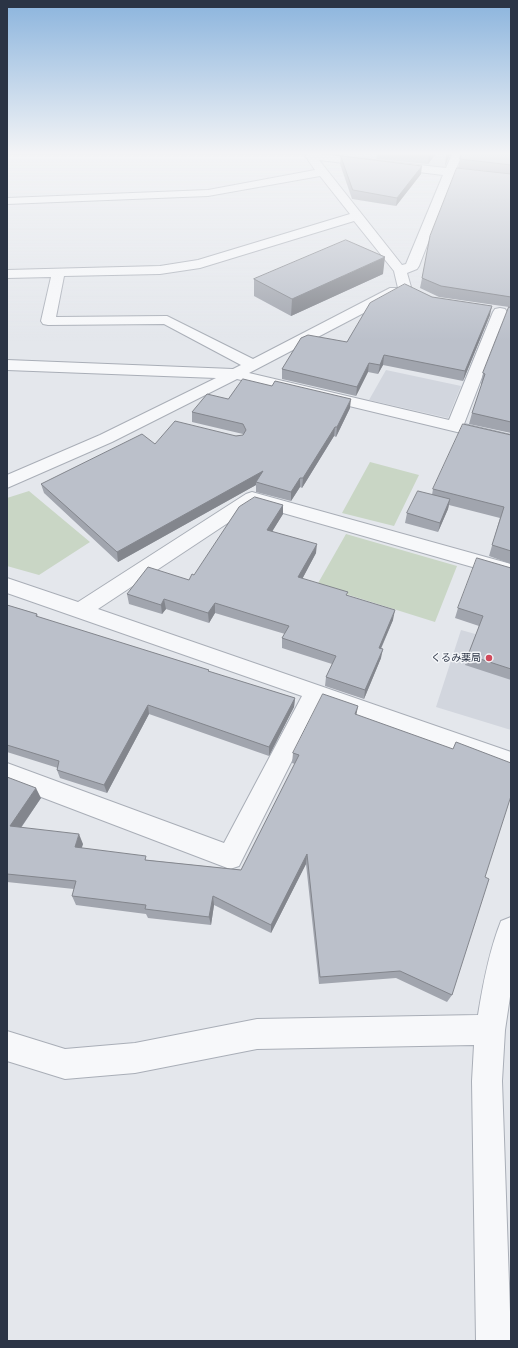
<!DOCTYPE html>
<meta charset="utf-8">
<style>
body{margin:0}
#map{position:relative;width:518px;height:1348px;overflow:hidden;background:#e4e7ec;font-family:Raleway,sans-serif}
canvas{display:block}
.frame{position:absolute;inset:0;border:8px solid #2b3445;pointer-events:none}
</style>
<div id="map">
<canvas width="518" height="1348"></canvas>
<div class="frame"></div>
</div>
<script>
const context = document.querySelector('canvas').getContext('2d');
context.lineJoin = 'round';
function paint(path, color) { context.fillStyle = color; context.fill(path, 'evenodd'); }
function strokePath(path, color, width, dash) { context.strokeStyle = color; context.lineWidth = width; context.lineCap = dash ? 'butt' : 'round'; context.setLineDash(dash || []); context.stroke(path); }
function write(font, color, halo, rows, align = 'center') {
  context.font = font + ' Raleway,"Noto Sans JP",sans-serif'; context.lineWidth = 3; context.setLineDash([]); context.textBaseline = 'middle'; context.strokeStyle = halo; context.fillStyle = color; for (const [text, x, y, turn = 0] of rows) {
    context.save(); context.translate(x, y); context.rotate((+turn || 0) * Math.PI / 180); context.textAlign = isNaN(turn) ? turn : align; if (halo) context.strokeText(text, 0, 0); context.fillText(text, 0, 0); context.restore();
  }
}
paint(new Path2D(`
 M 313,152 L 452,152 L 445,170 Z
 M 386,370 L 461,386 L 448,418 L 369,400 Z
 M 461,630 L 511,644 L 511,730 L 436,707 Z`), '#d2d6de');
paint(new Path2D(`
 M 370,462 L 419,475 L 394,526 L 342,513 Z
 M 29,491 L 90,542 L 39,575 L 7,566 L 7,498 Z
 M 346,534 L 457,566 L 435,622 L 317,585 Z`), '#c9d6c5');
const minor = new Path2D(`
 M 453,152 L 463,152 L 456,169 L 511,176 L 511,182 L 454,176 L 419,266 L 417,269 L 407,273 L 411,287 L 409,290 L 401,290 L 400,294 L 249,373 L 449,420 L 493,312 L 495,309 L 500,308 L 505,309 L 507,312 L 464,424 L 511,435 L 511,445 L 237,379 L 112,442 L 7,488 L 7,475 L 100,435 L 216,378 L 7,370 L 7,360 L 233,369 L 241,365 L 164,324 L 48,325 L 43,324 L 41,321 L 51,277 L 7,278 L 7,270 L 160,266 L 198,260 L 350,214 L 320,176 L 208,196 L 7,204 L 7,198 L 208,190 L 315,170 L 308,160 L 308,159 L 305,156 L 310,153 L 446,168 ZM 319,160 L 443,175 L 406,264 L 402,265 ZM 354,221 L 394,271 L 398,288 L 390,288 L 253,359 L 167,316 L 56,317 L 64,276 L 160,274 L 200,268 Z
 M 252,492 L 511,564 L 511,578 L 255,505 L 98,609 L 511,752 L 511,772 L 321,703 L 239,866 L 230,869 L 7,784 L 7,763 L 224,843 L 302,696 L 7,593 L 7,578 L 78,602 L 246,494 Z
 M 511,917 L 511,990 L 505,1030 L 502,1081 L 511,1341 L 476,1341 L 472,1081 L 474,1045 L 257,1049 L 135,1073 L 65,1079 L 7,1061 L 7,1031 L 65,1049 L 135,1043 L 257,1019 L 478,1015 C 483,984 489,951 501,921 Z`);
strokePath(minor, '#a9aeb7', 2);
paint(minor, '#f7f8fa');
paint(new Path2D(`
 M 377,152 L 437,152 L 428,164 L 376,159 Z
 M 511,152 L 511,433 L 469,424 L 472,413 L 482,384 L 481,384 L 483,373 L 509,307 L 439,297 L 420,288 L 422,278 L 486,171 L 458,168 L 460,159 Z
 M 341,156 L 421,174 L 396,206 L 352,199 L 340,164 Z
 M 383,274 L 291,316 L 254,296 L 254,279 Z
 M 432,297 L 490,315 L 463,381 L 383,365 L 378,374 L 368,372 L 356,396 L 282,379 L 282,369 L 347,342 Z
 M 228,399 L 350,408 L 336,437 L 334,436 L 302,488 L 300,487 L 291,501 L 256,492 L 256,485 L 118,562 L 44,493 L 41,484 L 155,444 L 243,435 L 243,434 L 192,422 L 192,412 Z
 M 511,435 L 511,564 L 489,556 L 500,518 L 449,505 L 448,509 L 438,532 L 405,523 L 407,513 L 432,495 L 433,489 Z
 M 283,505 L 283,514 L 272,531 L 316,553 L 302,579 L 347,596 L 393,620 L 381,649 L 381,658 L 364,699 L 325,686 L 326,677 L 332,664 L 282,648 L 282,638 L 285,634 L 215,613 L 209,623 L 166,609 L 162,614 L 129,604 L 127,594 L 189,580 Z
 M 511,568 L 511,680 L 465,665 L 479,626 L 455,618 L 458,608 Z
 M 7,605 L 37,614 L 38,617 L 209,670 L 209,672 L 295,698 L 294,707 L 269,756 L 149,714 L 107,793 L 60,778 L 57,770 L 58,768 L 7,752 Z
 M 357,715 L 485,877 L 452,995 L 447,1002 L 396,978 L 319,984 L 306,864 L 271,933 L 214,905 L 211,925 L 148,918 L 146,914 L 76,905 L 72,896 L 74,889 L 7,882 L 7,777 L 41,798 L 21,828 L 83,844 L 81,848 L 147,860 L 241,870 L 295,764 L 292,763 L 293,753 Z`), '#a1a5ae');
paint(new Path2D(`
 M 430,152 L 437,152 L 428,164 L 429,153 Z
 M 448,152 L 451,152 L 445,166 L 446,157 Z
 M 422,166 L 421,174 L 396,206 L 397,198 Z
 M 385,257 L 383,274 L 291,316 L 292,299 Z
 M 492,306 L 490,315 L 463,381 L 465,371 Z
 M 384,355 L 383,365 L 378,374 L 380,365 Z
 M 369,363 L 368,372 L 356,396 L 357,387 Z
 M 351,399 L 350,408 L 336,437 L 337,427 Z
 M 335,427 L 334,436 L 302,488 L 303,478 Z
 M 263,471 L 256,482 L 256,485 L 118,562 L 117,552 Z
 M 300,478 L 300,487 L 291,501 L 291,492 Z
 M 450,499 L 448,509 L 438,532 L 440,523 Z
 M 283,505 L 283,514 L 267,540 L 267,530 Z
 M 317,544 L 316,553 L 298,587 L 298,577 Z
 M 164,599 L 166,609 L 162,614 L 161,605 Z
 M 215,603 L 215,613 L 209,623 L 208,613 Z
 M 395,610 L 393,620 L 377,657 L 379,648 Z
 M 383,649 L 381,658 L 364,699 L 365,690 Z
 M 295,698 L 294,707 L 269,756 L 269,747 Z
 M 148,705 L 149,714 L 107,793 L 104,785 Z
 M 358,706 L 356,717 L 355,714 Z
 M 36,788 L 41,798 L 15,836 L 10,826 Z
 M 79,834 L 83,844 L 79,857 L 75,847 Z
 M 307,854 L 306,864 L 271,933 L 271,925 Z
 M 213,896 L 214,905 L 211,925 L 209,917 Z`), '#83868d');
const building = new Path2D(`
 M 419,152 L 430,152 L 429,153 Z
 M 462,152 L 511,152 L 511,165 L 460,159 Z
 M 341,156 L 422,166 L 397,198 L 353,190 Z
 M 457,168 L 511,174 L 511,297 L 441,286 L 422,278 L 430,236 Z
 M 346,240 L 385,257 L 292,299 L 254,279 Z
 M 405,284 L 432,297 L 492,306 L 465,371 L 384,355 L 380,365 L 369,363 L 357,387 L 282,369 L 301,338 L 308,335 L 347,342 L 370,303 Z
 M 509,307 L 511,308 L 511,422 L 472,413 L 485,374 L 483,373 Z
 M 243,379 L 272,386 L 275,381 L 351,399 L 337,427 L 335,427 L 303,478 L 300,478 L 291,492 L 256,482 L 263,471 L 117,552 L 41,484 L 142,434 L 155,444 L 175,421 L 236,436 L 243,435 L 246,430 L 243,424 L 192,412 L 207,394 L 228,399 Z
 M 463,424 L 511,435 L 511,551 L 492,545 L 504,507 L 433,489 Z
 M 418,491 L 450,499 L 440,523 L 407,513 Z
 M 255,497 L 283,505 L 267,530 L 317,544 L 298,577 L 348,592 L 346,595 L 395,610 L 379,648 L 383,649 L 365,690 L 326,677 L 336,656 L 282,638 L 289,626 L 215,603 L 208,613 L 164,599 L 161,605 L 127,594 L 148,567 L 189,580 L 192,574 L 194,575 L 239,507 Z
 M 477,558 L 511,568 L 511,669 L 468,655 L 483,616 L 458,608 Z
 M 7,605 L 37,614 L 36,616 L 209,670 L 208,671 L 295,698 L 269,747 L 148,705 L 104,785 L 57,770 L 59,761 L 7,745 Z
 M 323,694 L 358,706 L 355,714 L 453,749 L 456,742 L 511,763 L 511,796 L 485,877 L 489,879 L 452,995 L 400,971 L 320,977 L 307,854 L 271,925 L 213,896 L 209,917 L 145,909 L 146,905 L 72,896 L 76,881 L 7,874 L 7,777 L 36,788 L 10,826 L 79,834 L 75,847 L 146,856 L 145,860 L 241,870 L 299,755 L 293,753 Z`);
paint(building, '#bbc0ca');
strokePath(building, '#83868d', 1);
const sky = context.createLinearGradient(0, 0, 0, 341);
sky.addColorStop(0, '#8bb4dd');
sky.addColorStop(0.45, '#f3f4f6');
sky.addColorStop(1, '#f3f4f600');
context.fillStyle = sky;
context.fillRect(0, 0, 518, 341);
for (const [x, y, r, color] of [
 [489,658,4,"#d1495b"]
]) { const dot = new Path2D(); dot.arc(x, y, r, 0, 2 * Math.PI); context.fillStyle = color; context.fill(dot); strokePath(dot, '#f4f6f9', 1.5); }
write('10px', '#2b3445', '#f4f6f9', [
 ["くるみ薬局",481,658]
], 'right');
</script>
